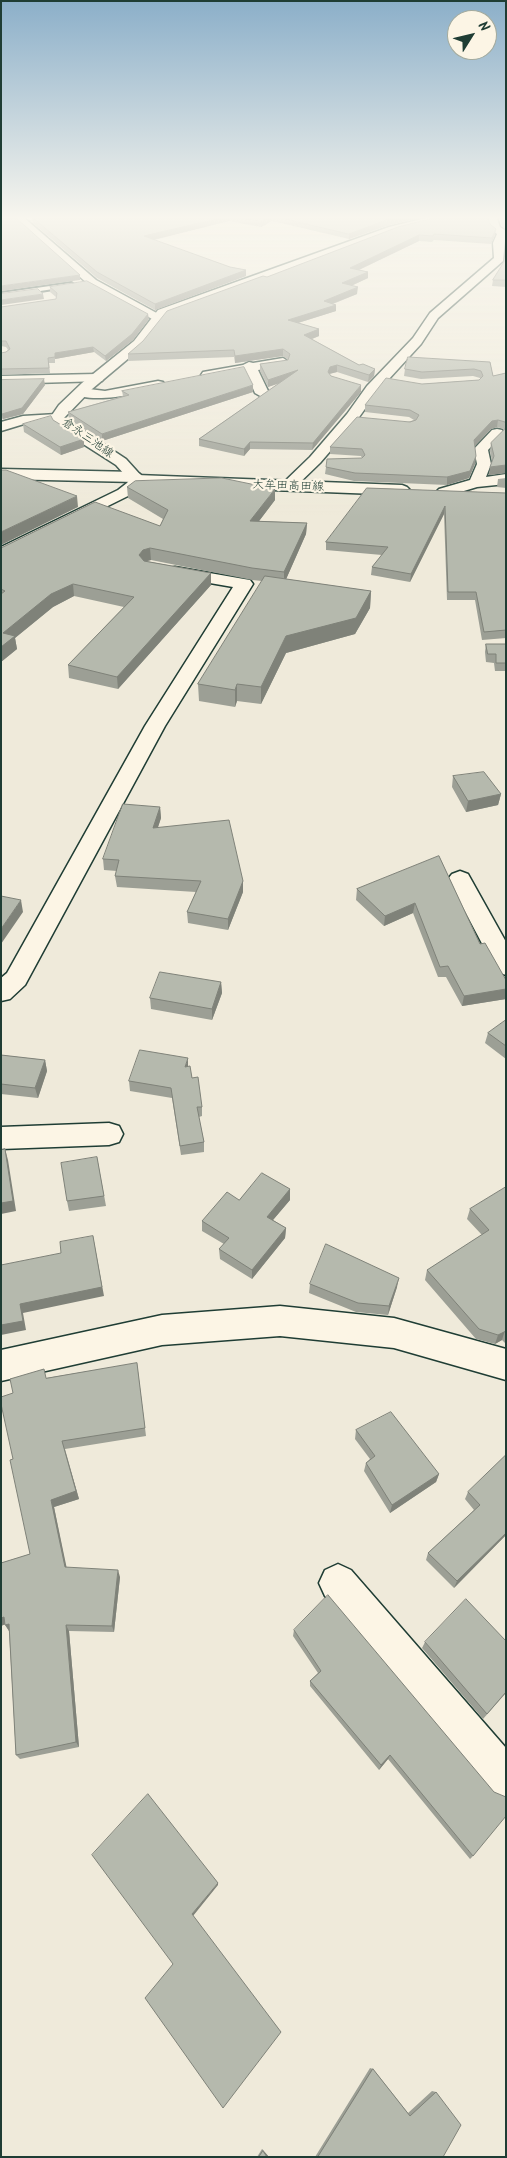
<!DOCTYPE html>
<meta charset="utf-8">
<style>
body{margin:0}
#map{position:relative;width:507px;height:2158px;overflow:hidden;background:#efeada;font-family:Kalam,sans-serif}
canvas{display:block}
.frame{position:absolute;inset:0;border:2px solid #1f3d34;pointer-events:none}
.north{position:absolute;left:447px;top:10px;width:50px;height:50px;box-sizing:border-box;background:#fcf5e5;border:1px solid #a4ab9e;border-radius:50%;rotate:54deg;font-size:14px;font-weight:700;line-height:20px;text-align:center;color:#1f3d34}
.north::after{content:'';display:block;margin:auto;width:18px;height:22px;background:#1f3d34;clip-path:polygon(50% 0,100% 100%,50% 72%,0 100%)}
</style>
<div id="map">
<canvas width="507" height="2158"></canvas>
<div class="frame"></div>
<div class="north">N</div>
</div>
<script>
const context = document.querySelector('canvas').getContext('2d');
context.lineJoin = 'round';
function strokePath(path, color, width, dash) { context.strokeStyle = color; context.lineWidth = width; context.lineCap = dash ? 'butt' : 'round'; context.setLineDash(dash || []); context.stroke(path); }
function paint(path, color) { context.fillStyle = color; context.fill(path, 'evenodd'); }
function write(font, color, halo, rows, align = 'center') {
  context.font = font + ' Kalam,"Klee One",sans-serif'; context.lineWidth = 4.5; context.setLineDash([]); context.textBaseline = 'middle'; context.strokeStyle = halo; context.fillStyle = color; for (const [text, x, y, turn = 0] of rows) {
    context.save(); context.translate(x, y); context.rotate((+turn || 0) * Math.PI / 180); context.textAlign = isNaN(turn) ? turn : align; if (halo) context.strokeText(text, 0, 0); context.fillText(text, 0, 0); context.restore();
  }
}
const service = new Path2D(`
 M 71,283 L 74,285 L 73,286 L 1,297 L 1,293 Z`);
const minor = new Path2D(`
 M 11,216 L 22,216 L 96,280 L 164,317 L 158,321 L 154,320 L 88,284 Z
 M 486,216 L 496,216 L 500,227 L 506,231 L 503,261 L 438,318 L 421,344 L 377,392 L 357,420 L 320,463 L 292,490 L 282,490 L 279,487 L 282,484 L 310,457 L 347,414 L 367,386 L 413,338 L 430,313 L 494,258 L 493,243 L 497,234 L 491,229 Z
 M 283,358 L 289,362 L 288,365 L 258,370 L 269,393 L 262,397 L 255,393 L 246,372 L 208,379 L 201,375 L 203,372 L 243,365 L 249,362 L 253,363 Z
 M 97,374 L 104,378 L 102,381 L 1,384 L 1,376 Z
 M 158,381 L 163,382 L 165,385 L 163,388 C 146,392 86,406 74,392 L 81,388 L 105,391 Z
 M 57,414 L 62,415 L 64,418 L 62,421 L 24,424 L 1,431 L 1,422 L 23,416 Z
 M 497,429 L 502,430 L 504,433 L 488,450 L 491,464 L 486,477 L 506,474 L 506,484 L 477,487 L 444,497 L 439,495 L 436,492 L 439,489 L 470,480 L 477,464 L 474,449 L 492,430 Z
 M 1,469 L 135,472 L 140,474 L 143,477 L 140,480 L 135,482 L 1,479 Z
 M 175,567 L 244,579 L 250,580 L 253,584 L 165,726 L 25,985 L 10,999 L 1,1001 L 1,978 L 7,973 L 145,726 L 233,587 L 169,576 L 166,572 L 169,568 Z
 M 460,871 L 468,874 L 506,942 L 506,975 L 497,972 L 448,879 L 452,874 Z
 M 109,1123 L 119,1126 L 123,1134 L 119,1142 L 109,1145 L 1,1149 L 1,1127 Z
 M 280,1306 L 394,1318 L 506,1349 L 506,1380 L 394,1348 L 280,1336 L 162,1345 L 1,1381 L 1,1350 L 162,1315 Z
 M 338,1564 L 351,1570 L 506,1748 L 506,1801 L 491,1795 L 325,1596 L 319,1583 L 325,1570 Z`);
const secondary = new Path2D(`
 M 434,216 L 450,216 L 448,218 L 397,231 L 166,316 L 142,347 L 92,389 L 64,418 L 126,459 L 145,480 L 142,483 L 132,483 L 116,465 L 55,426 L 50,418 L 59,405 L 82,383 L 134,341 L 158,310 L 389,227 Z`);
const primary = new Path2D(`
 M 137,475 L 402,485 L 407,487 L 410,490 L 407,493 L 402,495 L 142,485 L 128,496 L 1,559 L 1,547 L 118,490 L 127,483 L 132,477 Z`);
strokePath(service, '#1f3d34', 4);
strokePath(minor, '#1f3d34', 3);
strokePath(secondary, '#1f3d34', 3);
strokePath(primary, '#1f3d34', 3);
paint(service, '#fcf5e5');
paint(minor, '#fcf5e5');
paint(secondary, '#fcf5e5');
paint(primary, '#fcf5e5');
paint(new Path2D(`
 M 39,216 L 427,216 L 389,225 L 349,239 L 272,221 L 261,227 L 229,221 L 154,240 L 230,267 L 246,270 L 246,276 L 155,310 L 97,278 L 33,223 L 32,217 Z
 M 442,216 L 495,235 L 491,244 L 434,240 L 432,242 L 419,241 L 359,270 L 368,272 L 368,278 L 351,286 L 357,294 L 333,304 L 336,311 L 298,323 L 319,329 L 319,336 L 312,339 L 359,365 L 375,369 L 374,376 L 368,382 L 337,372 L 329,374 L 331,376 L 361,392 L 312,450 L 250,449 L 244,456 L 199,446 L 199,439 L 279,383 L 268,387 L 260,371 L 260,364 L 288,360 L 283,356 L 235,363 L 234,357 L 128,361 L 128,354 L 267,277 Z
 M 498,216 L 506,216 L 506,229 L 502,226 Z
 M 506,259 L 506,287 L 492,286 L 493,280 Z
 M 50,287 L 149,319 L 133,340 L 106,361 L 94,352 L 55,359 L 55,363 L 49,363 L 50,373 L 1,375 L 1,353 L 6,352 L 8,350 L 6,347 L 1,346 L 1,307 L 56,299 L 56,297 L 50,292 Z
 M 490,362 L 493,376 L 506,373 L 506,473 L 489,475 L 492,461 L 490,451 L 491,443 L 504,430 L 504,429 L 497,427 L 491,429 L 474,446 L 476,456 L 475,464 L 469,478 L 447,485 L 354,481 L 325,474 L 326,467 L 362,458 L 361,456 L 330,454 L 330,447 L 414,420 L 409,417 L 365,412 L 365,405 L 422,384 L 479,380 L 480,379 L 480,378 L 473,376 L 421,379 L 404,376 L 405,369 Z
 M 1,380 L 45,385 L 23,414 L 3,419 L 1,418 Z
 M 122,391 L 253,392 L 102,441 L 69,419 L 68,412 L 123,396 Z
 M 53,420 L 84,447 L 61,455 L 24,432 L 23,424 Z
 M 506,478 L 506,488 L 497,487 L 498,479 Z
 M 127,487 L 275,500 L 259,521 L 307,523 L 306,534 L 286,579 L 371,591 L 370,608 L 355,634 L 286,653 L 261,704 L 237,701 L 235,707 L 199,701 L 198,684 L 262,581 L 252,580 L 151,560 L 146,561 L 211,573 L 211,585 L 118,689 L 69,678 L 68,665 L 124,607 L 74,596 L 53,607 L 15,638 L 17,649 L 1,662 L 1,548 L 160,526 L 163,519 L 128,498 Z
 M 367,488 L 506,493 L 506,638 L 482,640 L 475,600 L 447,600 L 444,514 L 410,582 L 371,575 L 372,567 L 382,555 L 326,550 L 326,542 Z
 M 486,644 L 506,644 L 506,671 L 495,671 L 494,663 L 486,662 L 485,652 Z
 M 453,776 L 501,794 L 498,805 L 466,812 L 452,787 Z
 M 160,807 L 161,818 L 158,827 L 243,881 L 243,892 L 228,930 L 188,923 L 187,912 L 196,892 L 117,887 L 115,876 L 117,871 L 104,870 L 103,859 Z
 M 439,856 L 480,944 L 506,980 L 506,999 L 462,1006 L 446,977 L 438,977 L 413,913 L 384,926 L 356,900 L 357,889 Z
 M 221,982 L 222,993 L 212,1020 L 151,1009 L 150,998 Z
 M 506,1020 L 506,1059 L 485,1043 L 488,1033 Z
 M 1,1055 L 45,1060 L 47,1071 L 38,1098 L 1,1094 Z
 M 188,1066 L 202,1107 L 202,1116 L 199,1117 L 204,1142 L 204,1152 L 181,1155 L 172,1098 L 130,1091 L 129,1081 Z
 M 97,1157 L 106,1206 L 69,1211 L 67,1201 Z
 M 506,1187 L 506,1344 L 502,1340 L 495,1344 L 476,1339 L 425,1280 L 427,1270 L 482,1235 L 467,1219 L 470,1209 Z
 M 290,1189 L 290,1200 L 273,1220 L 286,1228 L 285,1238 L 252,1279 L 220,1259 L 219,1249 L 224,1244 L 202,1231 L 202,1221 L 239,1200 Z
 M 310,1284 L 397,1287 L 388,1315 L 356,1312 L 309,1293 Z
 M 137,1363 L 146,1436 L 65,1449 L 79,1499 L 54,1507 L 66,1567 L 120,1577 L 114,1632 L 69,1631 L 79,1747 L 20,1759 L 16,1755 L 9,1631 L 5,1624 L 1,1626 L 1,1563 L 30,1554 L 13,1459 L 13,1393 L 47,1378 Z
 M 356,1430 L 439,1474 L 436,1482 L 390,1513 L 364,1471 L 366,1463 L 370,1459 L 355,1439 Z
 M 506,1455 L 506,1537 L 505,1536 L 454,1588 L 426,1560 L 428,1553 L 474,1510 L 465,1499 L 468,1492 Z
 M 294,1630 L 473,1856 L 470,1859 L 388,1759 L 379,1770 L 310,1686 L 310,1681 L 318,1673 L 293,1636 Z
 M 425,1642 L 506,1693 L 483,1719 L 422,1648 Z
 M 370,2068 L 373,2069 L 408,2113 L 432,2091 L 436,2092 L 443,2157 L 315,2157 Z
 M 262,2149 L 269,2157 L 257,2157 Z`), '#9c9f95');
paint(new Path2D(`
 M 229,216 L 229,221 L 144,242 L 144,236 Z
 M 272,216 L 272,221 L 261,227 L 261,221 Z
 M 404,216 L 427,216 L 389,225 L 349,239 L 349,234 L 389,219 Z
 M 496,229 L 495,235 L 491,244 L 492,238 Z
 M 419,235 L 419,241 L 350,274 L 350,268 Z
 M 246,270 L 246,276 L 155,310 L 155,304 Z
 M 368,272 L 368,278 L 342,290 L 342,283 Z
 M 80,275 L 80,280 L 1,291 L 1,286 Z
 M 358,287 L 357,294 L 324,307 L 324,301 Z
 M 43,294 L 44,299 L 1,305 L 1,300 Z
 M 336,305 L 336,311 L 288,326 L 288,320 Z
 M 148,314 L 149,319 L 133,340 L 106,361 L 105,356 Z
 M 319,329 L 319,336 L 304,342 L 304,335 Z
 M 93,347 L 94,352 L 55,359 L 55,363 L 55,353 Z
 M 283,349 L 283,356 L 235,363 L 235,356 Z
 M 337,365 L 337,372 L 329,374 L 328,372 L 330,367 Z
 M 375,369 L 374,376 L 368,382 L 369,375 Z
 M 298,370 L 298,377 L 268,387 L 268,380 Z
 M 44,379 L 45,385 L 23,414 L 3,419 L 2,414 Z
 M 253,385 L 253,392 L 102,441 L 102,434 Z
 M 361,385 L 361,392 L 312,450 L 313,443 Z
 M 498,420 L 497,427 L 491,429 L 473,448 L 474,440 L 492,421 Z
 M 84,439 L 84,447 L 61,455 L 60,447 Z
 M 250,442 L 250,449 L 244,456 L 244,449 Z
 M 476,456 L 475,464 L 469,478 L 447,485 L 447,477 Z
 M 506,465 L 506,473 L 489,475 L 490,467 Z
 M 275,489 L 275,500 L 250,533 L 250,521 Z
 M 77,496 L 78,507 L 1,545 L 1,532 Z
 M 445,506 L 444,514 L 410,582 L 411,574 Z
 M 307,523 L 306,534 L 284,584 L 284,572 Z
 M 150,548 L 151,560 L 144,562 L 139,555 L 143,550 Z
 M 211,573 L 211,585 L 118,689 L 117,677 Z
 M 73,584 L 74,596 L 53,607 L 15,638 L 17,649 L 1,662 L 1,647 L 3,633 L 51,594 Z
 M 371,591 L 370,608 L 355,634 L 286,653 L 261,704 L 261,687 L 286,636 Z
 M 237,684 L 237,701 L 235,707 L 235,690 Z
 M 501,794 L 498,805 L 466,812 L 468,801 Z
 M 160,807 L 161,818 L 154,839 L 153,828 Z
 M 243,881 L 243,892 L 228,930 L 228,919 Z
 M 21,900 L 23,912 L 1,944 L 1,929 Z
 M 415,903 L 413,913 L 384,926 L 385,916 Z
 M 221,982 L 222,993 L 212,1020 L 212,1009 Z
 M 506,989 L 506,999 L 462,1006 L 464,996 Z
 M 188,1058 L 188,1067 L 185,1067 Z
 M 45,1060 L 47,1071 L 38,1098 L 35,1088 Z
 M 5,1149 L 8,1160 L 16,1211 L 1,1214 Z
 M 290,1189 L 290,1200 L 267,1227 L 267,1217 Z
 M 286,1228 L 285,1238 L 252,1279 L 252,1270 Z
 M 93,1236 L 104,1296 L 23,1313 L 26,1330 L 1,1335 L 1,1325 L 20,1304 Z
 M 399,1278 L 397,1287 L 388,1315 L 389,1306 Z
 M 505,1330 L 502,1340 L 495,1344 L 498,1335 Z
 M 62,1441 L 79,1499 L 54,1507 L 68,1574 L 65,1567 L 51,1500 Z
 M 439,1474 L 436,1482 L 390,1513 L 392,1505 Z
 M 506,1533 L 505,1536 L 454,1588 L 457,1581 Z
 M 118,1570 L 120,1577 L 114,1632 L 112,1626 Z
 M 4,1617 L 8,1623 L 1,1626 L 1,1618 Z
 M 9,1624 L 9,1631 L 5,1625 Z
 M 66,1625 L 69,1631 L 79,1747 L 76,1742 Z
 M 390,1755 L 388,1759 L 379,1770 L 381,1765 Z
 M 218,1883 L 218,1885 L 193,1916 L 192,1914 Z
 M 262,2149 L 269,2157 L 267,2157 L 263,2151 Z`), '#7f8279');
const building = new Path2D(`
 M 1,216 L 10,216 L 15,217 L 80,275 L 1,286 Z
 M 39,216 L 229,216 L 144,236 L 230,267 L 246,270 L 155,304 L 97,272 L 32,217 Z
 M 230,216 L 271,216 L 261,221 Z
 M 273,216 L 404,216 L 389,219 L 349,234 Z
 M 442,216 L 487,216 L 490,224 L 496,229 L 492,238 L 434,234 L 433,236 L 419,235 L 350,268 L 368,272 L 342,283 L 358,287 L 324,301 L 336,305 L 288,320 L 319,329 L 304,335 L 359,365 L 363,364 L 375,369 L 369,375 L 337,365 L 330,367 L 328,372 L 331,376 L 361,385 L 313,443 L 250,442 L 244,449 L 199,439 L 298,370 L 268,380 L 260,364 L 288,360 L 290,354 L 283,349 L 235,356 L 234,350 L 128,354 L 143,341 L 167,311 L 263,276 L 267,277 L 398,227 Z
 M 501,216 L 506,216 L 506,222 L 502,220 Z
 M 506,259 L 506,280 L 493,280 Z
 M 87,281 L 148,314 L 132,334 L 105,356 L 93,347 L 55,353 L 55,357 L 48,358 L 49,368 L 1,369 L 1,353 L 6,352 L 10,349 L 6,341 L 1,341 L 1,307 L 56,299 L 57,293 L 50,287 Z
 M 38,289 L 43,294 L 1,300 L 1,294 Z
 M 408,357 L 490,362 L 493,376 L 506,373 L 506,425 L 505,422 L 498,420 L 492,421 L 474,440 L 476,456 L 470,471 L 447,477 L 355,473 L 326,467 L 327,459 L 362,458 L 365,455 L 362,449 L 330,447 L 357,417 L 410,422 L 416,420 L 419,415 L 410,410 L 365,405 L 386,378 L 422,384 L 479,380 L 483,376 L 481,371 L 474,369 L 422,372 L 405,369 Z
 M 244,367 L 253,385 L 102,434 L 68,412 L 129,395 L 122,391 Z
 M 44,379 L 22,408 L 2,414 L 1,413 L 1,380 Z
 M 51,416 L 53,420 L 84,439 L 60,447 L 23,424 Z
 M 506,428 L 506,465 L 490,467 L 494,456 L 491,443 Z
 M 1,470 L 6,470 L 77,496 L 1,532 Z
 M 222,478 L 275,489 L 250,521 L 307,523 L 284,572 L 252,568 L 150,548 L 143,550 L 139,555 L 144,561 L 211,573 L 117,677 L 68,665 L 134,597 L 73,584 L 51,594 L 3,633 L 15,636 L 1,647 L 1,594 L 5,591 L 1,589 L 1,548 L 95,502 L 160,526 L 168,510 L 127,487 L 135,481 Z
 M 367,488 L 506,493 L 506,630 L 484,632 L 476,592 L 448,592 L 445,506 L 411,574 L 372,567 L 388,547 L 326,542 Z
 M 265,576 L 371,591 L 356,618 L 286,636 L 261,687 L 237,684 L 235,690 L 198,684 Z
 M 486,644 L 506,644 L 506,663 L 496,663 L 496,654 L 488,654 Z
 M 484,772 L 501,794 L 468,801 L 453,776 Z
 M 123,804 L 160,807 L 153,828 L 229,820 L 243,881 L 228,919 L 187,912 L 201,881 L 115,876 L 119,860 L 103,859 Z
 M 439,856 L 480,944 L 485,943 L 506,980 L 506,989 L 464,996 L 448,966 L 440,967 L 415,903 L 385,916 L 357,889 Z
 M 1,896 L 21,900 L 1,929 Z
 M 160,972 L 221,982 L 212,1009 L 150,998 Z
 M 506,1020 L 506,1046 L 488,1033 Z
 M 140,1050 L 188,1058 L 185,1067 L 190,1066 L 192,1078 L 198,1077 L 202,1107 L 197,1107 L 204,1142 L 180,1146 L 171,1088 L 129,1081 Z
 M 1,1055 L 45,1060 L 35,1088 L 1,1084 Z
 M 5,1149 L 13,1201 L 1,1203 L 1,1150 Z
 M 97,1157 L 104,1196 L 67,1201 L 61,1163 Z
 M 262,1173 L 290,1189 L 267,1217 L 286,1228 L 252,1270 L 219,1249 L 229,1238 L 202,1221 L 227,1192 L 239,1200 Z
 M 506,1187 L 506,1331 L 498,1335 L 479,1329 L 427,1270 L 489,1230 L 470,1209 Z
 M 93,1236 L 102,1287 L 20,1304 L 23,1321 L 1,1325 L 1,1265 L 61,1253 L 60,1242 Z
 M 326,1244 L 399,1278 L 389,1306 L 358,1303 L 310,1284 Z
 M 137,1363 L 145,1428 L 62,1441 L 76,1491 L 51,1500 L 65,1567 L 118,1570 L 112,1626 L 66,1625 L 76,1742 L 16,1755 L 9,1624 L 5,1625 L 4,1617 L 1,1618 L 1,1563 L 30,1554 L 10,1460 L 13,1459 L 1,1404 L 1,1397 L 13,1393 L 10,1379 L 44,1369 L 46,1378 Z
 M 391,1412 L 439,1474 L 392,1505 L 366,1463 L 375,1456 L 356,1430 Z
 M 506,1455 L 506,1533 L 457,1581 L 428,1553 L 480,1505 L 468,1492 Z
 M 328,1595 L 494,1792 L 506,1797 L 506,1816 L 473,1856 L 390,1755 L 381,1765 L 310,1681 L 321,1671 L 294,1630 Z
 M 466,1599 L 506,1641 L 506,1692 L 487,1714 L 425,1642 Z
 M 148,1794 L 218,1883 L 192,1914 L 281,2032 L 223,2108 L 145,1998 L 173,1964 L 92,1855 Z
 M 373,2069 L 410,2116 L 436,2092 L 461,2125 L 443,2157 L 318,2157 Z
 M 263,2151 L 267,2157 L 259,2157 Z`);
paint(building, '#b5b9ad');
strokePath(building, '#7f8279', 1);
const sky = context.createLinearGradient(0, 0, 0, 518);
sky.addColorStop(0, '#8bafc9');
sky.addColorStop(0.42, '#f8f6ee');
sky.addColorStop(1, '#f8f6ee00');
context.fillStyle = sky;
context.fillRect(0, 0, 507, 518);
write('12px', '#1f3d34', '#fcf5e5', [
 ["倉永三池線",87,439,35],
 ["大牟田高田線",288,487,2]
]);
</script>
